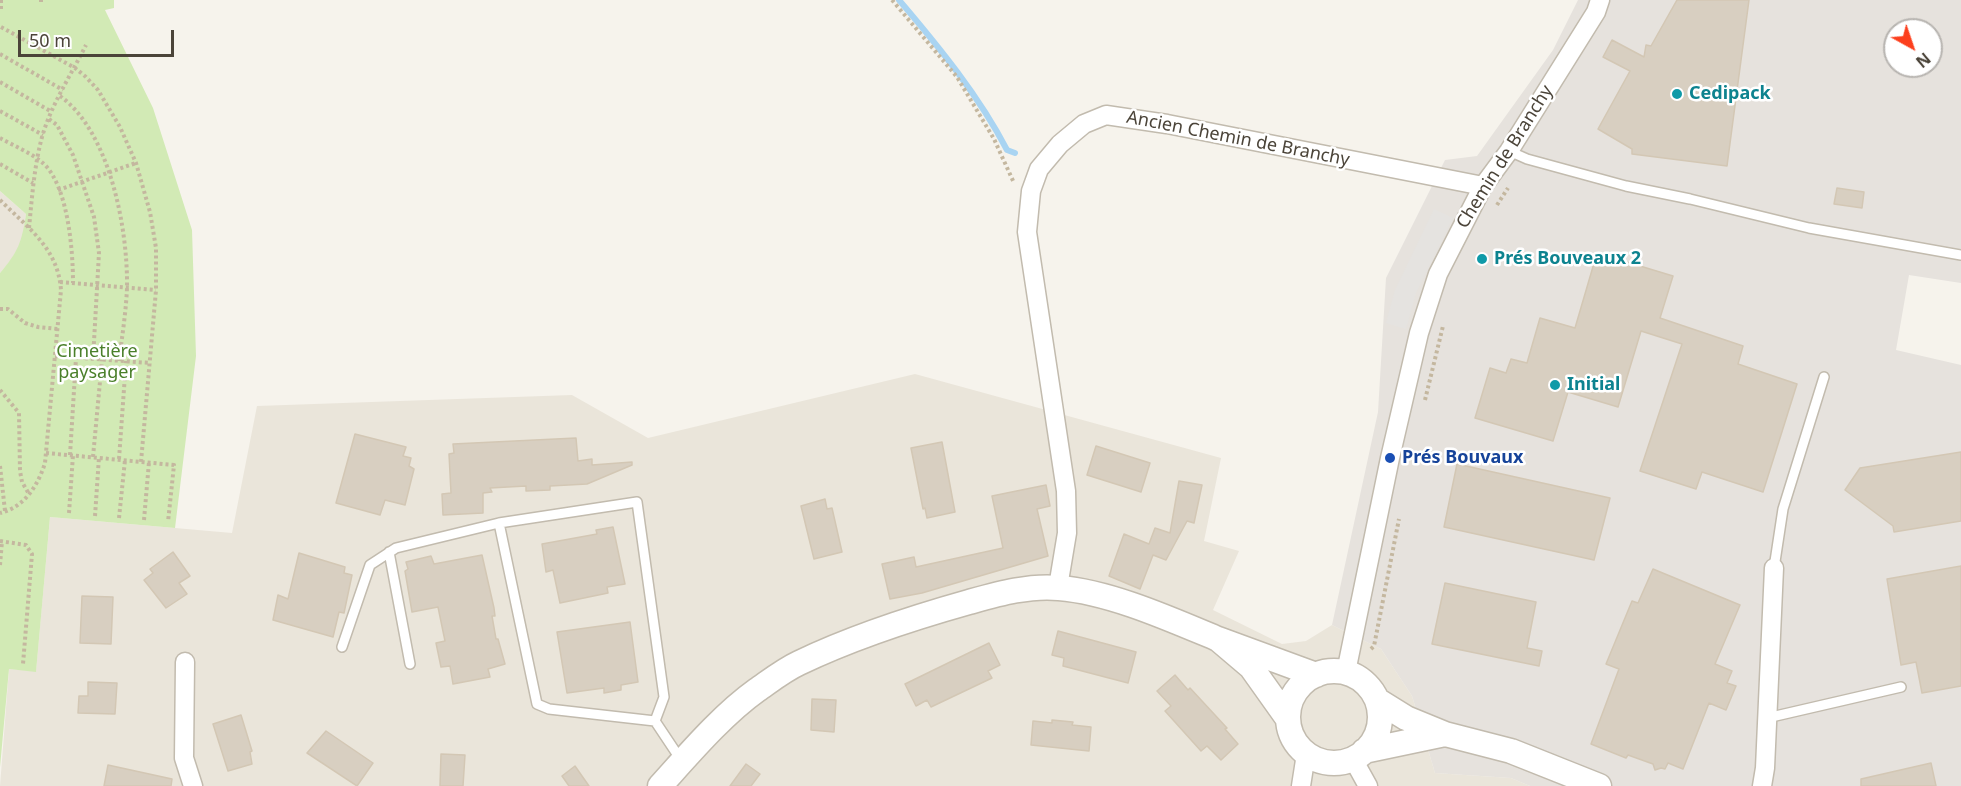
<!DOCTYPE html>
<meta charset="utf-8">
<style>
body{margin:0}
#map{position:relative;width:1961px;height:786px;overflow:hidden;background:#f6f3ec;font-family:"Noto Sans",sans-serif}
canvas{display:block}
.north{position:absolute;left:1883px;top:18px;width:60px;height:60px;box-sizing:border-box;background:#fff;border:2px solid #b7b4b0;border-radius:50%;rotate:140deg;font-size:16px;font-weight:700;line-height:24px;text-align:center;color:#4b4439}
.north::after{content:'';display:block;margin:auto;width:21px;height:27px;background:#fc3f1d;clip-path:polygon(50% 0,100% 100%,50% 72%,0 100%)}
.scale{position:absolute;left:18px;top:30px;width:156px;height:27px;box-sizing:border-box;border:3px solid #4b4439;border-top:0;padding-left:8px;font-size:18px;line-height:21px;white-space:nowrap;color:#4b4439;-webkit-text-stroke:4px #fff;paint-order:stroke}
</style>
<div id="map">
<canvas width="1961" height="786"></canvas>
<div class="north">N</div>
<div class="scale">50 m</div>
</div>
<script>
const context = document.querySelector('canvas').getContext('2d');
context.lineJoin = 'round';
function paint(path, color) { context.fillStyle = color; context.fill(path, 'evenodd'); }
function strokePath(path, color, width, dash) { context.strokeStyle = color; context.lineWidth = width; context.lineCap = dash ? 'butt' : 'round'; context.setLineDash(dash || []); context.stroke(path); }
function write(font, color, halo, rows, align = 'center') {
  context.font = font + ' "Noto Sans",sans-serif'; context.lineWidth = 5; context.setLineDash([]); context.textBaseline = 'middle'; context.strokeStyle = halo; context.fillStyle = color; for (const [text, x, y, turn = 0] of rows) {
    context.save(); context.translate(x, y); context.rotate((+turn || 0) * Math.PI / 180); context.textAlign = isNaN(turn) ? turn : align; if (halo) context.strokeText(text, 0, 0); context.fillText(text, 0, 0); context.restore();
  }
}
paint(new Path2D(`
 M 0,191 L 26,214 L 23,239 L 12,259 L 0,273 Z
 M 915,374 L 1221,458 L 1204,541 L 1239,551 L 1213,610 L 1282,644 L 1306,641 L 1332,625 L 1381,649 L 1412,696 L 1435,773 L 1511,778 L 1530,786 L 0,786 L 9,669 L 36,671 L 50,517 L 232,533 L 257,406 L 572,395 L 648,438 Z`), '#eae5da');
paint(new Path2D(`
 M 1578,0 L 1961,0 L 1961,283 L 1909,275 L 1896,350 L 1961,365 L 1961,786 L 1530,786 L 1511,778 L 1435,773 L 1412,696 L 1381,649 L 1332,625 L 1378,412 L 1386,278 L 1445,160 L 1477,156 L 1553,50 ZM 1895,30 L 1931,30 L 1931,66 L 1895,66 Z`), '#e6e2dd');
paint(new Path2D(`
 M 0,0 L 114,0 L 114,8 L 105,10 L 153,108 L 192,230 L 196,356 L 175,528 L 50,517 L 36,672 L 9,669 L 0,767 L 0,273 C 18,252 22,242 26,214 L 0,191 Z`), '#d2eab5');
paint(new Path2D(`
 M 1434,209 L 1453,218 L 1416,293 L 1406,329 L 1386,323 L 1395,290 Z`), '#e5e3e0');
strokePath(new Path2D(`
 M 899,0 C 939,47 979,96 1007,150 L 1015,153`), '#a9d4f2', 6);
const building = new Path2D(`
 M 1677,0 L 1749,0 L 1727,166 L 1632,154 L 1632,149 L 1598,129 L 1630,71 L 1603,57 L 1612,40 L 1644,57 L 1646,45 L 1651,46 Z
 M 1837,188 L 1864,192 L 1862,208 L 1834,204 Z
 M 1597,253 L 1673,276 L 1660,318 L 1743,346 L 1738,364 L 1797,384 L 1763,492 L 1702,472 L 1696,489 L 1640,471 L 1682,344 L 1641,331 L 1618,407 L 1568,392 L 1553,441 L 1475,418 L 1490,368 L 1506,373 L 1511,359 L 1527,363 L 1540,318 L 1575,328 Z
 M 355,434 L 406,447 L 403,456 L 411,458 L 409,466 L 414,469 L 405,505 L 385,500 L 380,515 L 336,503 Z
 M 576,438 L 578,461 L 592,459 L 592,465 L 632,462 L 632,465 L 587,484 L 550,486 L 550,490 L 526,491 L 526,486 L 490,488 L 492,492 L 483,493 L 483,513 L 443,515 L 442,494 L 451,493 L 449,454 L 454,453 L 453,444 Z
 M 942,442 L 955,512 L 927,518 L 925,508 L 923,509 L 911,448 Z
 M 1096,446 L 1150,463 L 1141,492 L 1087,475 Z
 M 1961,452 L 1961,521 L 1894,532 L 1893,526 L 1845,490 L 1860,468 Z
 M 1457,464 L 1610,498 L 1594,560 L 1444,527 Z
 M 1179,481 L 1202,485 L 1194,523 L 1187,521 L 1166,560 L 1153,555 L 1140,589 L 1109,576 L 1124,534 L 1149,544 L 1155,528 L 1170,533 Z
 M 1046,485 L 1050,506 L 1037,509 L 1048,556 L 922,593 L 890,599 L 882,564 L 914,557 L 916,567 L 1003,548 L 992,496 Z
 M 825,499 L 827,509 L 832,508 L 842,552 L 814,559 L 801,506 Z
 M 613,527 L 625,584 L 607,587 L 608,593 L 560,603 L 553,570 L 546,572 L 542,544 L 597,534 L 596,530 Z
 M 173,552 L 190,576 L 179,583 L 187,594 L 166,608 L 144,580 L 153,573 L 150,569 Z
 M 299,553 L 345,567 L 344,573 L 352,575 L 344,613 L 339,612 L 333,637 L 273,620 L 278,595 L 288,599 Z
 M 482,555 L 494,608 L 495,616 L 492,616 L 496,639 L 498,639 L 505,664 L 488,669 L 490,677 L 453,684 L 450,666 L 441,667 L 436,643 L 445,641 L 438,607 L 412,612 L 405,571 L 408,569 L 406,562 L 431,556 L 434,564 Z
 M 1961,566 L 1961,686 L 1922,693 L 1916,662 L 1901,665 L 1887,579 Z
 M 1653,569 L 1740,605 L 1715,664 L 1732,671 L 1727,683 L 1736,686 L 1726,710 L 1709,703 L 1683,769 L 1668,763 L 1665,769 L 1661,768 L 1655,770 L 1653,764 L 1628,755 L 1626,758 L 1591,744 L 1619,669 L 1606,664 L 1632,601 L 1638,603 Z
 M 1445,583 L 1536,602 L 1527,648 L 1542,651 L 1539,666 L 1432,644 Z
 M 82,596 L 113,597 L 111,644 L 80,643 Z
 M 630,622 L 638,682 L 621,685 L 621,690 L 604,693 L 604,688 L 567,693 L 557,632 Z
 M 1058,631 L 1136,652 L 1128,683 L 1063,666 L 1064,658 L 1052,655 Z
 M 989,643 L 1000,665 L 988,671 L 992,678 L 931,707 L 927,700 L 916,706 L 905,684 Z
 M 1175,675 L 1188,690 L 1190,688 L 1227,728 L 1225,729 L 1238,744 L 1221,760 L 1207,746 L 1201,751 L 1165,711 L 1171,706 L 1157,691 Z
 M 88,682 L 117,683 L 115,714 L 78,713 L 79,696 L 88,696 Z
 M 812,699 L 836,700 L 834,732 L 811,730 Z
 M 241,715 L 252,751 L 250,752 L 252,764 L 228,771 L 213,724 Z
 M 1052,720 L 1073,722 L 1072,725 L 1091,727 L 1089,751 L 1031,745 L 1033,721 L 1052,723 Z
 M 326,731 L 373,763 L 357,786 L 307,753 Z
 M 441,754 L 465,755 L 463,786 L 440,786 Z
 M 1931,763 L 1936,786 L 1861,786 L 1861,779 Z
 M 746,764 L 760,774 L 751,786 L 730,786 Z
 M 108,765 L 172,779 L 171,786 L 104,786 Z
 M 575,766 L 589,786 L 569,786 L 562,776 Z`);
paint(building, '#d8cfc1');
strokePath(building, '#d3c7b4', 1.5);
const service = new Path2D(`
 M 1509,151 L 1527,159 L 1626,186 L 1690,199 L 1809,228 L 1961,255
 M 389,552 L 410,664
 M 1774,568 L 1783,509 L 1824,377
 M 342,647 L 370,565 L 396,548 L 499,523
 M 1767,718 L 1901,687
 M 655,721 L 549,709 L 537,704 L 499,523 L 637,502 L 664,697 L 655,721 L 681,760`);
const minor = new Path2D(`
 M 1058,587 L 1067,533 L 1066,491 L 1027,232 L 1031,191 L 1039,169 L 1060,144 L 1084,124 L 1106,115 L 1167,124 L 1483,186
 M 185,662 L 184,758 L 193,786
 M 1346,672 L 1390,458 L 1419,333 L 1438,274 L 1483,186 L 1509,151 L 1596,12 L 1600,0
 M 1353,759 L 1368,786
 M 1301,786 L 1306,754
 M 1762,786 L 1765,768 L 1774,568`);
const tertiary = new Path2D(`
 M1288 717a46 46 0 1 1 92 0a46 46 0 1 1-92 0Z
 M 1288,719 L 1251,667 L 1218,639 L 1316,675
 M 1445,734 L 1511,751 L 1599,786
 M 1364,751 L 1445,734 L 1406,718 L 1377,700
 M 660,786 C 689,754 722,715 757,690 C 770,681 784,670 799,663 C 853,637 912,618 969,602 C 998,594 1029,585 1059,588 C 1110,592 1170,619 1218,639`);
strokePath(service, '#c2bbae', 12);
strokePath(minor, '#c2bbae', 21);
strokePath(tertiary, '#c2bbae', 27);
strokePath(new Path2D(`
 M 1,0 L 1,11
 M 41,0 L 41,2
 M 892,0 L 957,77 L 994,139 L 1014,183
 M 1,27 L 75,68 L 86,77 L 98,90 L 120,127 L 136,163 L 150,212 L 156,248 L 156,290 L 141,462
 M 0,54 L 63,90
 M 0,82 L 52,112
 M 60,96 C 110,132 128,229 127,288 C 126,312 122,337 119,361
 M 0,111 L 43,135
 M 49,119 L 57,125 L 73,155 L 94,217 L 99,253 L 93,359
 M 0,138 C 14,146 32,153 44,164 C 68,187 73,250 73,283
 M 0,164 L 33,183
 M 58,190 L 136,163
 M 0,200 C 28,228 58,248 61,290 L 45,463 C 38,485 25,507 0,513
 M 1497,205 L 1508,188
 M 29,228 C 32,198 34,167 42,137 C 51,105 71,75 86,45
 M 60,282 L 156,290
 M 0,309 L 8,309 L 25,323 L 38,327 L 58,329
 M 55,356 L 150,363
 M 0,390 L 19,413 L 20,471 L 22,482 L 29,494
 M 1425,400 L 1443,326
 M 46,453 L 174,465 L 168,522
 M 70,455 L 76,358
 M 93,457 L 102,360
 M 119,459 L 126,361
 M 0,466 L 5,511
 M 69,513 L 73,455
 M 95,516 L 99,457
 M 119,518 L 125,460
 M 144,520 L 149,462
 M 0,541 L 26,545 L 32,554 L 23,664
 M 0,565 L 2,541
 M 1371,649 L 1374,646 L 1399,519`), '#c4b79f', 4, [3, 3]);
strokePath(service, '#fff', 9);
strokePath(minor, '#fff', 18);
strokePath(tertiary, '#fff', 24);
for (const [x, y, r, color] of [
 [1677,94,6,"#0f9aa8"],
 [1482,259,6,"#0f9aa8"],
 [1555,385,6,"#0f9aa8"],
 [1390,458,6,"#1a4fb4"]
]) { const dot = new Path2D(); dot.arc(x, y, r, 0, 2 * Math.PI); context.fillStyle = color; context.fill(dot); strokePath(dot, '#fff', 2); }
write('bold 18px', '#0d838f', '#fff', [
 ["Cedipack",1689,94],
 ["Prés Bouveaux 2",1494,259],
 ["Initial",1567,385]
], 'left');
write('18px', '#4b4439', '#fff', [
 ["Ancien Chemin de Branchy",1238,139,11],
 ["Chemin de Branchy",1505,157,-58]
]);
write('18px', '#4a7f2a', '#fff', [
 ["Cimetière",97,352],
 ["paysager",97,373]
]);
write('bold 18px', '#164399', '#fff', [
 ["Prés Bouvaux",1402,458]
], 'left');
</script>
